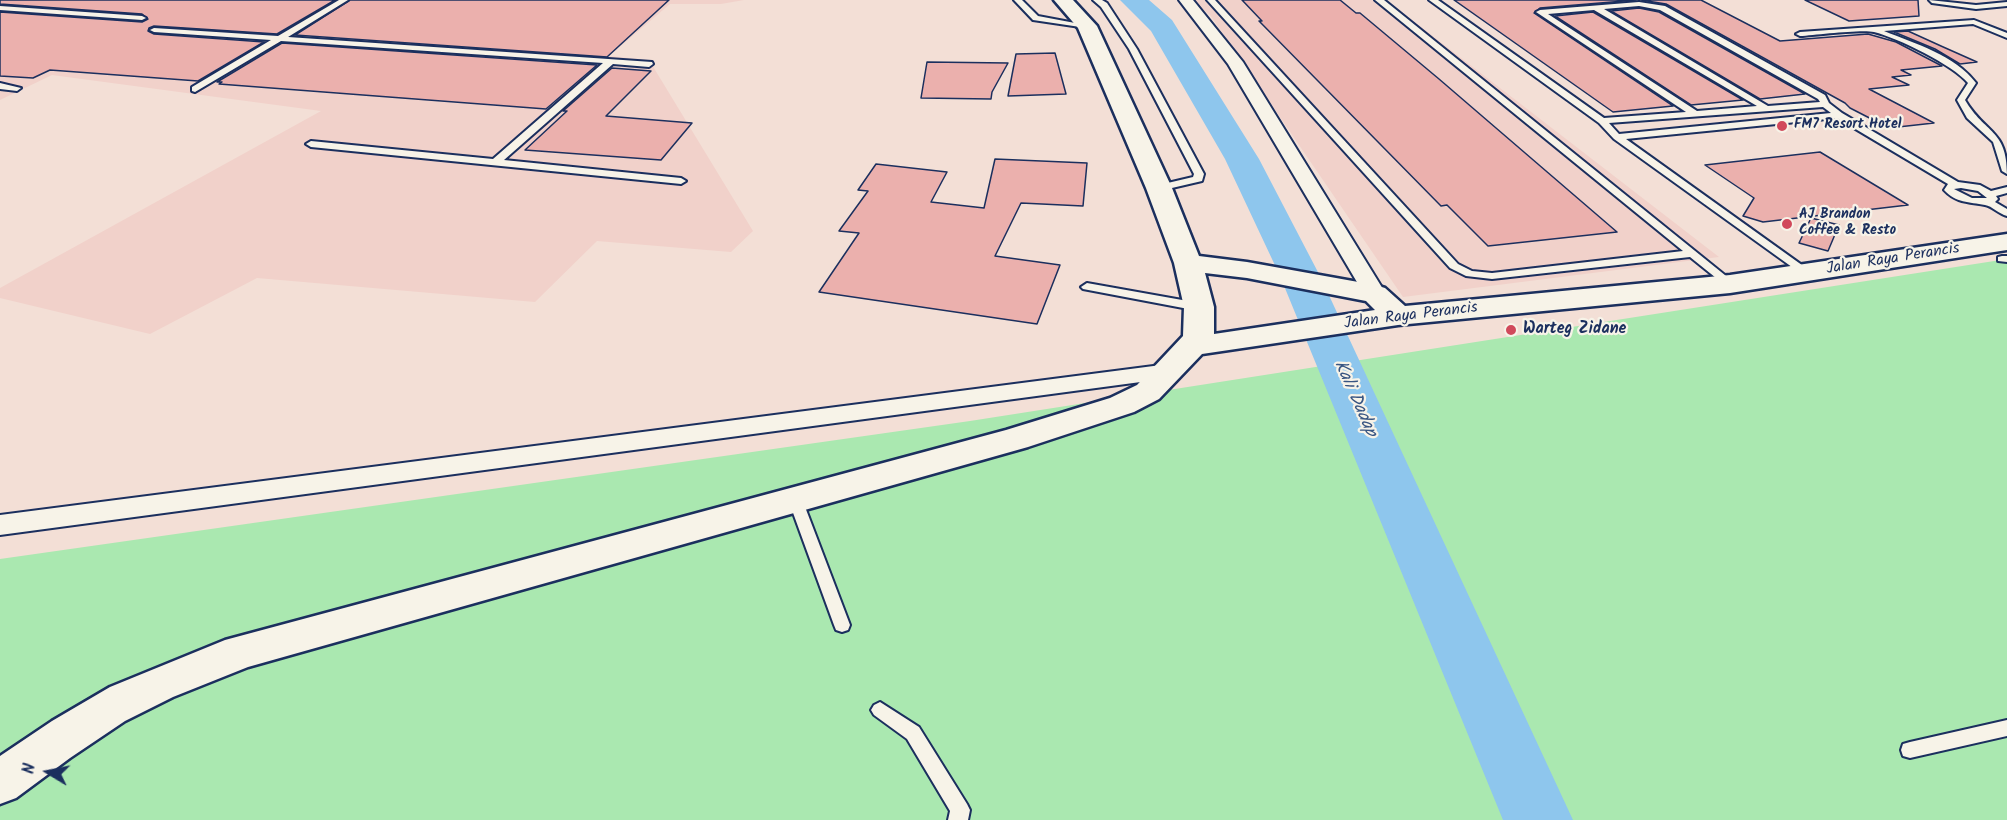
<!DOCTYPE html>
<style>
body{margin:0}
#map{position:relative;width:2007px;height:820px;overflow:hidden;background:#f3dfd6;font-family:Kalam,sans-serif}
canvas{display:block}
.north{position:absolute;left:18px;top:742px;width:60px;height:60px;-webkit-text-stroke:4px #f7f3e8;paint-order:stroke;rotate:280deg;font-size:16px;font-weight:700;line-height:24px;text-align:center;color:#1b2f5e}
.north::after{content:'';display:block;margin:auto;width:21px;height:27px;background:#1b2f5e;clip-path:polygon(50% 0,100% 100%,50% 72%,0 100%)}
</style>
<div id="map">
<canvas width="2007" height="820"></canvas>
<div class="north">N</div>
</div>
<script>
const context = document.querySelector('canvas').getContext('2d');
context.lineJoin = 'round';
function paint(path, color) { context.fillStyle = color; context.fill(path, 'evenodd'); }
function strokePath(path, color, width, dash) { context.strokeStyle = color; context.lineWidth = width; context.lineCap = dash ? 'butt' : 'round'; context.setLineDash(dash || []); context.stroke(path); }
function write(font, color, halo, rows, align = 'center') {
  context.font = font + ' Kalam,sans-serif'; context.lineWidth = 4.5; context.setLineDash([]); context.textBaseline = 'middle'; context.strokeStyle = halo; context.fillStyle = color; for (const [text, x, y, turn = 0] of rows) {
    context.save(); context.translate(x, y); context.rotate((+turn || 0) * Math.PI / 180); context.textAlign = isNaN(turn) ? turn : align; if (halo) context.strokeText(text, 0, 0); context.fillText(text, 0, 0); context.restore();
  }
}
paint(new Path2D(`
 M 0,0 L 744,0 L 721,4 L 670,4 L 609,56 L 649,60 L 753,231 L 731,252 L 597,241 L 535,302 L 257,278 L 150,334 L 0,298 L 0,288 L 321,111 L 52,75 L 0,100 Z
 M 1191,0 L 1386,0 L 1719,257 L 1403,297 L 1210,15 Z`), '#f1d1ca');
paint(new Path2D(`
 M 2007,259 L 2007,820 L 0,820 L 0,559 L 970,421 Z`), '#aae8b0');
paint(new Path2D(`
 M 1120,0 L 1149,0 L 1172,20 L 1259,159 L 1320,276 L 1573,820 L 1503,820 L 1280,276 L 1225,159 L 1151,31 Z`), '#8ec6ed');
const building = new Path2D(`
 M 0,0 L 335,0 L 277,34 L 154,26 L 149,28 L 148,31 L 154,34 L 264,42 L 198,81 L 50,70 L 33,78 L 0,76 L 0,12 L 142,22 L 148,19 L 142,14 L 0,4 Z
 M 350,0 L 669,0 L 607,57 L 295,35 Z
 M 1242,0 L 1340,0 L 1356,13 L 1360,13 L 1439,79 L 1617,232 L 1488,246 L 1447,205 L 1441,206 L 1259,21 L 1262,21 Z
 M 1454,0 L 1636,0 L 1540,8 L 1534,13 L 1673,106 L 1613,112 Z
 M 1641,0 L 1701,0 L 1780,41 L 1868,34 L 1896,42 L 1942,66 L 1901,70 L 1911,75 L 1892,77 L 1909,85 L 1869,89 L 1934,123 L 1889,128 L 1850,108 L 1845,103 L 1666,4 Z
 M 1805,0 L 1918,0 L 1919,16 L 1849,21 Z
 M 1639,8 L 1659,12 L 1805,94 L 1760,99 L 1611,11 Z
 M 1593,12 L 1743,100 L 1691,105 L 1555,16 Z
 M 1908,31 L 1941,46 L 1977,62 L 1960,64 L 1935,49 L 1894,32 Z
 M 282,43 L 597,65 L 546,109 L 219,84 L 222,82 L 217,82 Z
 M 1055,53 L 1066,94 L 1008,96 L 1016,54 Z
 M 927,62 L 1008,63 L 992,92 L 991,99 L 921,98 Z
 M 612,68 L 651,71 L 606,116 L 692,123 L 661,160 L 525,150 L 567,111 L 563,111 Z
 M 1820,152 L 1908,205 L 1763,222 L 1743,216 L 1754,198 L 1705,165 Z
 M 995,159 L 1087,163 L 1083,206 L 1021,203 L 995,256 L 1060,265 L 1037,324 L 819,292 L 859,233 L 839,231 L 868,191 L 858,190 L 876,164 L 947,172 L 931,202 L 984,208 Z
 M 1811,218 L 1839,225 L 1828,251 L 1799,243 Z`);
paint(building, '#ebb0ad');
strokePath(building, '#1b2f5e', 1.5);
const service = new Path2D(`
 M 339,0 L 348,0 L 288,37 L 652,62 L 653,64 L 649,67 L 613,64 L 504,160 L 681,178 L 686,181 L 681,184 L 311,147 L 306,144 L 311,141 L 493,159 L 603,63 L 281,41 L 195,92 L 192,91 L 192,87 L 271,40 L 154,32 L 150,30 L 154,28 L 278,36 Z
 M 1014,0 L 1022,0 L 1038,16 L 1091,26 L 1087,28 L 1033,20 Z
 M 1093,0 L 1102,0 L 1107,3 L 1137,49 L 1204,174 L 1202,181 L 1159,191 L 1154,188 L 1155,186 L 1193,177 L 1194,174 L 1129,49 L 1101,7 Z
 M 1207,0 L 1215,0 L 1458,264 L 1472,271 L 1492,273 L 1683,251 L 1375,0 L 1384,0 L 1736,284 L 1734,286 L 1726,286 L 1690,257 L 1492,279 L 1466,276 L 1450,268 Z
 M 1429,0 L 1438,0 L 1604,118 L 1686,112 L 1536,12 L 1540,10 L 1639,2 L 1665,6 L 1825,95 L 1829,103 L 1842,113 L 1958,182 L 1980,185 L 1991,191 L 2007,187 L 2007,193 L 1996,196 L 1998,199 L 1995,202 L 2007,209 L 2007,216 C 1999,214 1992,206 1985,205 C 1969,202 1956,203 1944,190 L 1948,184 L 1837,118 L 1626,139 L 1813,273 L 1811,275 L 1803,275 L 1614,139 L 1599,123 ZM 1639,6 L 1660,10 L 1818,99 L 1820,102 L 1768,106 L 1604,9 ZM 1594,10 L 1757,106 L 1697,111 L 1548,14 ZM 1823,107 L 1831,113 L 1619,134 L 1609,123 ZM 1961,188 L 1978,191 L 1987,198 L 1972,198 L 1954,189 Z
 M 1929,0 L 1976,5 L 2007,2 L 2007,6 L 1976,9 L 1932,3 Z
 M 0,6 L 142,16 L 146,18 L 142,20 L 0,10 Z
 M 1974,20 L 2007,33 L 2007,38 L 1973,24 L 1884,31 C 1916,44 1955,55 1976,83 L 1965,100 C 1985,134 2007,129 2007,174 L 2002,171 L 1993,142 L 1967,118 L 1957,100 L 1968,83 C 1953,65 1898,38 1874,32 C 1862,29 1816,35 1800,36 L 1796,34 L 1800,32 Z
 M 0,83 L 21,88 L 17,91 L 0,89 Z
 M 2002,256 L 2007,256 L 2007,262 L 1998,261 L 1998,257 Z
 M 1087,283 L 1199,303 L 1205,307 L 1199,311 L 1083,289 L 1081,287 Z
 M 795,494 L 800,495 L 802,499 L 850,625 L 848,630 L 842,632 L 836,630 L 834,625 L 788,499 L 790,495 Z
 M 880,702 L 919,727 L 967,804 L 970,810 L 968,820 L 948,820 L 950,811 L 907,739 L 874,715 L 871,710 L 874,705 Z
 M 2007,720 L 2007,736 L 1910,758 L 1903,756 L 1901,750 L 1903,744 L 1910,742 Z`);
const minor = new Path2D(`
 M 1179,0 L 1193,0 L 1243,62 L 1386,294 L 1383,299 L 1375,301 L 1367,299 L 1364,294 L 1228,64 Z
 M 1169,364 L 1178,367 L 1181,372 L 1178,377 L 0,535 L 0,515 Z`);
const tertiary = new Path2D(`
 M 1054,0 L 1073,0 L 1097,26 L 1172,188 L 1199,256 L 1247,262 L 1375,285 L 1385,288 L 1405,306 L 1730,275 L 2007,234 L 2007,250 L 1730,293 L 1398,325 L 1202,354 L 1159,399 L 1134,412 L 1028,447 L 248,667 L 173,697 L 125,721 L 70,758 L 16,798 L 0,804 L 0,756 L 52,721 L 110,687 L 225,640 L 1006,430 L 1110,398 L 1137,385 L 1183,336 L 1184,307 L 1174,263 L 1146,188 L 1078,28 ZM 1205,273 L 1247,278 L 1366,301 L 1375,310 L 1214,334 L 1214,307 Z`);
strokePath(service, '#1b2f5e', 4);
strokePath(minor, '#1b2f5e', 4);
strokePath(tertiary, '#1b2f5e', 5);
paint(service, '#f7f3e8');
paint(minor, '#f7f3e8');
paint(tertiary, '#f7f3e8');
for (const [x, y, r, color] of [
 [1782,126,6,"#d1495b"],
 [1787,224,6,"#d1495b"],
 [1511,330,6,"#d1495b"]
]) { const dot = new Path2D(); dot.arc(x, y, r, 0, 2 * Math.PI); context.fillStyle = color; context.fill(dot); strokePath(dot, '#f7f3e8', 2); }
write('bold 14px', '#1b2f5e', '#f7f3e8', [
 ["FM7 Resort Hotel",1794,126],
 ["AJ Brandon",1799,216],
 ["Coffee & Resto",1799,232]
], 'left');
write('16px', '#1b2f5e', '#f7f3e8', [
 ["Jalan Raya Perancis",1893,260,-9],
 ["Jalan Raya Perancis",1411,317,-7]
]);
write('bold 16px', '#1b2f5e', '#f7f3e8', [
 ["Warteg Zidane",1523,330]
], 'left');
write('italic 18px', '#385582', '#f7f3e8', [
 ["Kali Dadap",1354,399,66]
]);
</script>
